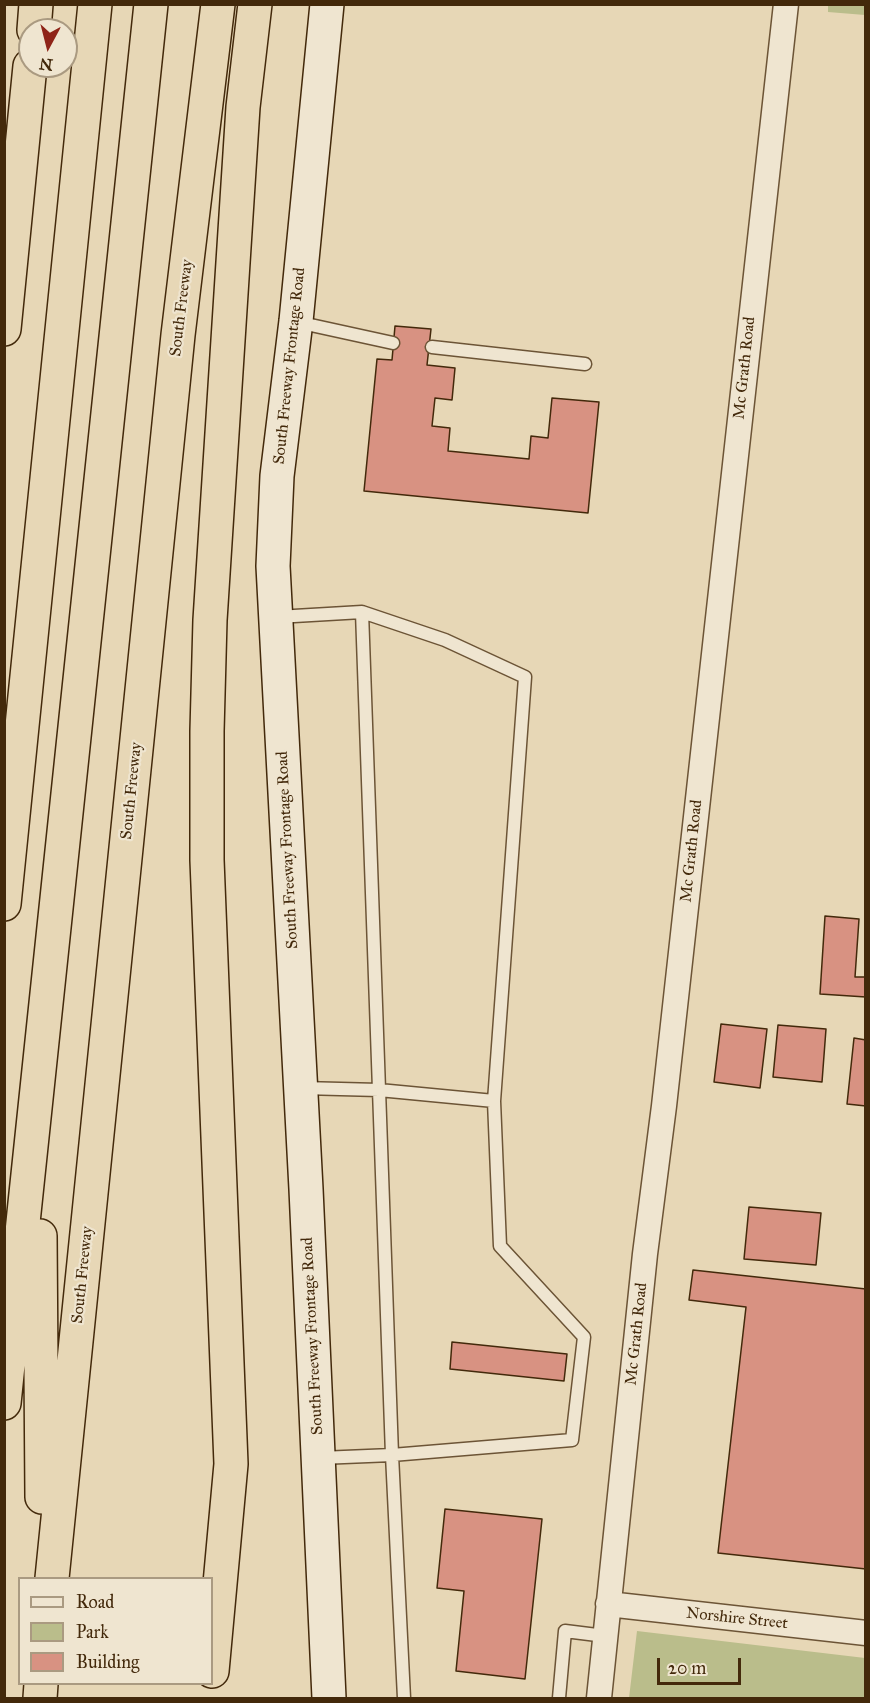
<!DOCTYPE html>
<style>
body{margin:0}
#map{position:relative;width:870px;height:1703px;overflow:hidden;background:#e7d7b6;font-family:"IM FELL Great Primer",serif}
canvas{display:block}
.frame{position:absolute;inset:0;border:6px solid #43290b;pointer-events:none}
.legend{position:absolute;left:18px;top:1577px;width:195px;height:108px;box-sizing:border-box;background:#efe5d0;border:2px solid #aa9a81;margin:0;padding:8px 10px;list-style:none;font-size:18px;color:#43290b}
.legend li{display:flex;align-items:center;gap:12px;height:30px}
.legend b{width:30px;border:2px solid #aa9a81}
.north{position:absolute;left:18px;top:18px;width:60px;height:60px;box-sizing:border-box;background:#efe5d0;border:2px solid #aa9a81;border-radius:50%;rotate:187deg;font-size:16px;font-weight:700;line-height:24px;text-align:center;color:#43290b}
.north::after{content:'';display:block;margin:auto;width:21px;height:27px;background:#8f2418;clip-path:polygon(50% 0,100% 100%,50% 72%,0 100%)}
.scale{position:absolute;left:657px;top:1658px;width:84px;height:27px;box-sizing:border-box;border:3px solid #43290b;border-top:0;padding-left:8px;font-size:18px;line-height:21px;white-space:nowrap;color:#43290b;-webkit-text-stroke:4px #efe5d0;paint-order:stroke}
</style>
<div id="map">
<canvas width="870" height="1703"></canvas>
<div class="frame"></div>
<ul class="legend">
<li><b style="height:8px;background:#efe5d0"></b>Road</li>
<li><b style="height:16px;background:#babd8b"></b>Park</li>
<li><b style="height:16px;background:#d89282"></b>Building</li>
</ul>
<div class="north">N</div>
<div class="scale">20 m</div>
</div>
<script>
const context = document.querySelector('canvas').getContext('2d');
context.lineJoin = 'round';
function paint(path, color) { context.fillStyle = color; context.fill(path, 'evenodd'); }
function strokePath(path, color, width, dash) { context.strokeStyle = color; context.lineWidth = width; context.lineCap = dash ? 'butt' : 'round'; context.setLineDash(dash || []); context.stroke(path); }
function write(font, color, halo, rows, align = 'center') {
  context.font = font + ' "IM FELL Great Primer",serif'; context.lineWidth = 4.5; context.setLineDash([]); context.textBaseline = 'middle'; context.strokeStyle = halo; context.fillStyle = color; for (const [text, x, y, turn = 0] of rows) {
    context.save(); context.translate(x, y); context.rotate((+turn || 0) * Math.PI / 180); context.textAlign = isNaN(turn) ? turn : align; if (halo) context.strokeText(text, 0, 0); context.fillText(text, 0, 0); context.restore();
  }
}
paint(new Path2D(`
 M 828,5 L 865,5 L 865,15 L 828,12 Z
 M 637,1631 L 865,1658 L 865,1698 L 629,1698 Z`), '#babd8b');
const building = new Path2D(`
 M 395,326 L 431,329 L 427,365 L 455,368 L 452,400 L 435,398 L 432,426 L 450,428 L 448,451 L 529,459 L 531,436 L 548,438 L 552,398 L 599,402 L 588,513 L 364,491 L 377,359 L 392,360 Z
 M 825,916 L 859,919 L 855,977 L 866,977 L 866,997 L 820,994 Z
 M 721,1024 L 767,1029 L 760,1088 L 714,1082 Z
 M 778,1025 L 826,1029 L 822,1082 L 773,1077 Z
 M 854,1038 L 866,1040 L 866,1106 L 847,1104 Z
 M 749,1207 L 821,1213 L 816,1265 L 744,1259 Z
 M 693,1270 L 866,1289 L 866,1569 L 718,1553 L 746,1307 L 689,1300 Z
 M 452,1342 L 567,1354 L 564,1381 L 450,1369 Z
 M 445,1509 L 542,1519 L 525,1679 L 456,1671 L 464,1591 L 437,1588 Z`);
paint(building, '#d89282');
strokePath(building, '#43290b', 1.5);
const service = new Path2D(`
 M 297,322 L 393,343
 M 432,347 L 585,364
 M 362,612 L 445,640 L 525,677 L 494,1101
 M 277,617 L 362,612 L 392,1455 L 404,1698
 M 302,1088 L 379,1090 L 494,1101 L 500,1246 L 584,1337 L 572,1440 L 392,1455 L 320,1458
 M 559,1698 L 565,1631 L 605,1636`);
const minor = new Path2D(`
 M 608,1604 L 866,1633
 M 599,1698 L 645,1254 L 664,1106 L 786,4`);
const secondary = new Path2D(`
 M 327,4 L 296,321 L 277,476 L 273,566 L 306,1189 L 329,1698`);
const motorway = new Path2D(`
 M 34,30 L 36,4
 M 4,329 L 30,66
 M 4,904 L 95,4
 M 40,1236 L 42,1497
 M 4,1403 L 151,4
 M 52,1578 L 178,335 L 218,4
 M 212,1671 L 231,1464 L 207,860 L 207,731 L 210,620 L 243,107 L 255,4
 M 40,1698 L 41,1684`);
strokePath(service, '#6c5436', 15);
strokePath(minor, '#6c5436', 27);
strokePath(secondary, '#43290b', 36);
strokePath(motorway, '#43290b', 36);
strokePath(service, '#efe5d0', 12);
strokePath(minor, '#efe5d0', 24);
strokePath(secondary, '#efe5d0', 33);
strokePath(motorway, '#e7d7b6', 33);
write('16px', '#43290b', '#efe5d0', [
 ["South Freeway",182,308,-83],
 ["South Freeway Frontage Road",290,366,-84],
 ["Mc Grath Road",745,368,-84],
 ["South Freeway",132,791,-84],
 ["South Freeway Frontage Road",288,850,-93],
 ["Mc Grath Road",692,851,-84],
 ["South Freeway",83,1275,-84],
 ["Mc Grath Road",637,1334,-84],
 ["South Freeway Frontage Road",313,1336,-93],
 ["Norshire Street",737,1619,6]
]);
</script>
